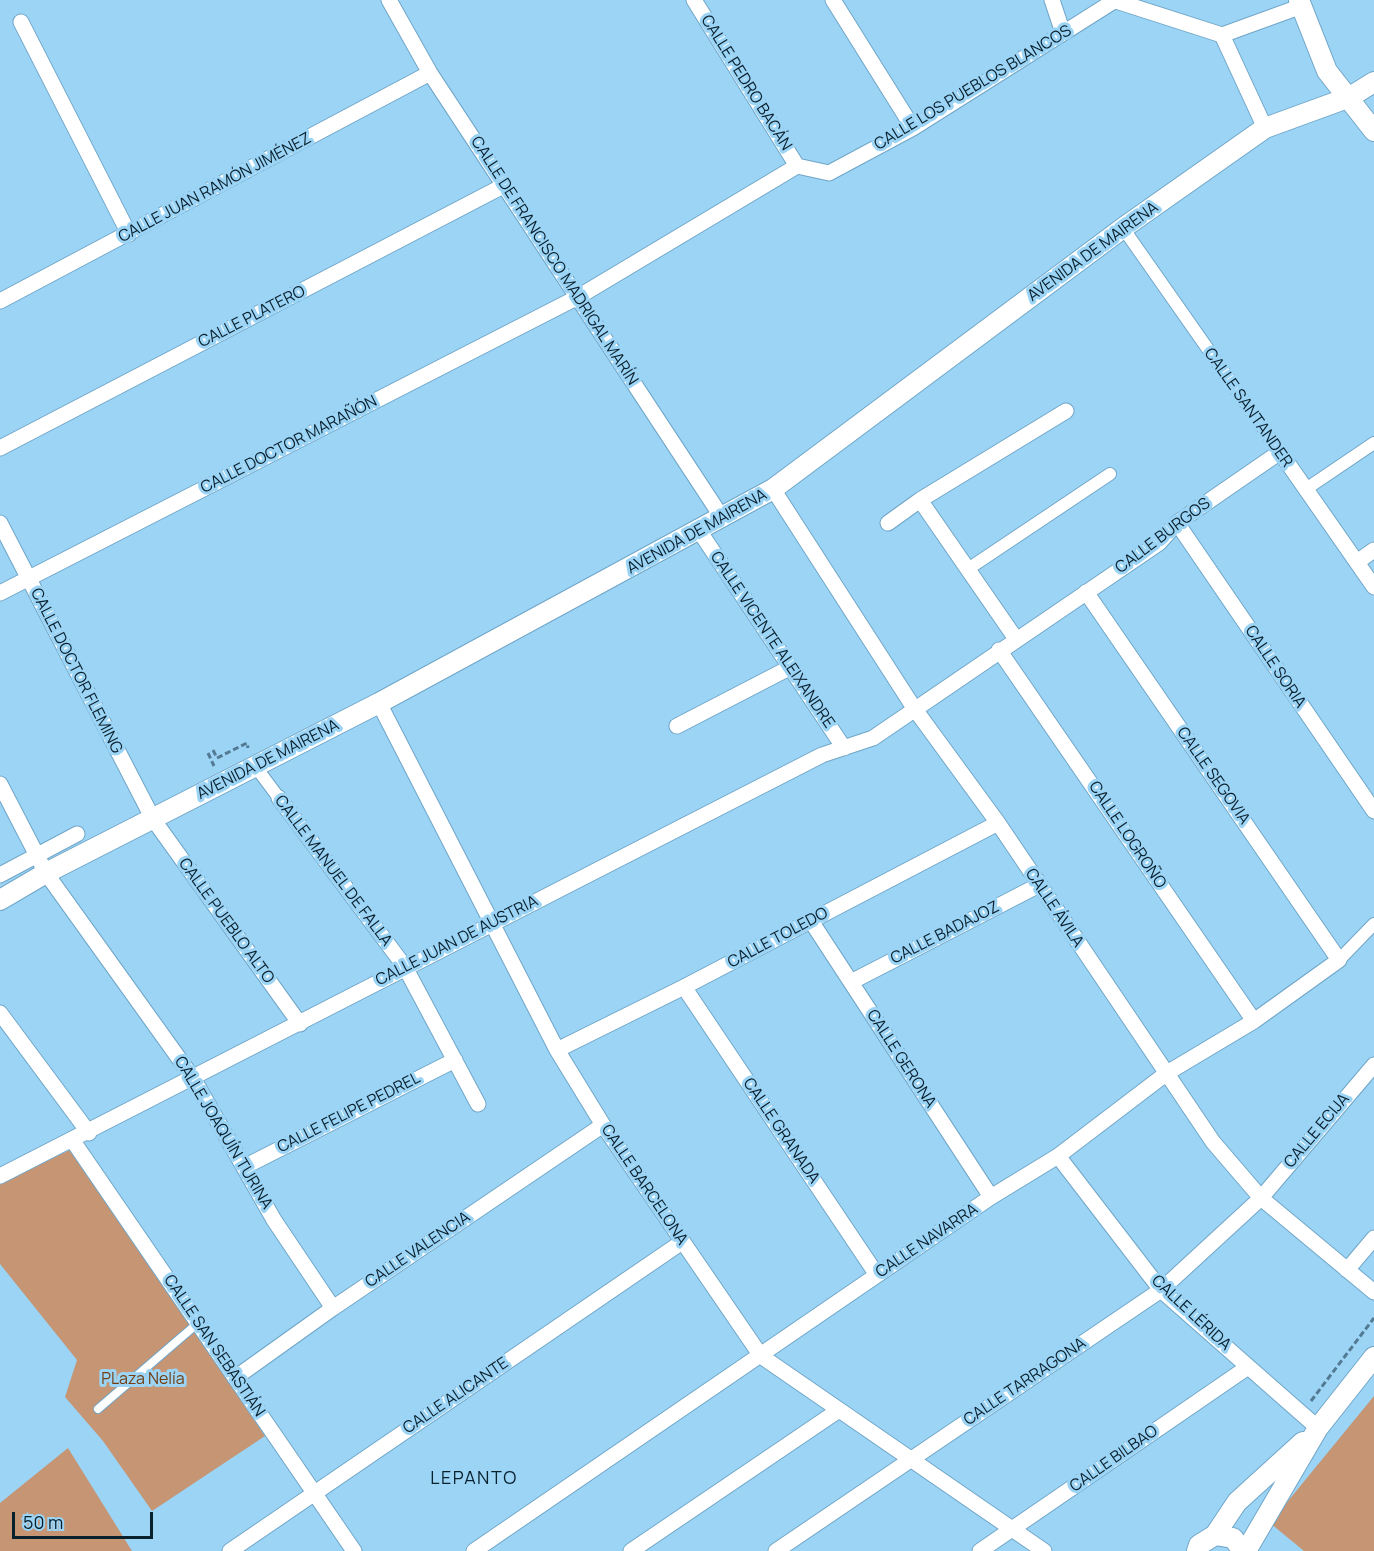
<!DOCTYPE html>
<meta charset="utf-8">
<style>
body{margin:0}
#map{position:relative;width:1374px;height:1551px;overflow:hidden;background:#9cd4f6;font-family:Manrope,sans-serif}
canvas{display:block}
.scale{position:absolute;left:12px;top:1512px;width:141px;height:27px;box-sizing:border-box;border:3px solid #09202d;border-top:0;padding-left:8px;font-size:18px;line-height:21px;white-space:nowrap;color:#09202d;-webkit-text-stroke:4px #9cd4f6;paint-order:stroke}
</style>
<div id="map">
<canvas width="1374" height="1551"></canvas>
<div class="scale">50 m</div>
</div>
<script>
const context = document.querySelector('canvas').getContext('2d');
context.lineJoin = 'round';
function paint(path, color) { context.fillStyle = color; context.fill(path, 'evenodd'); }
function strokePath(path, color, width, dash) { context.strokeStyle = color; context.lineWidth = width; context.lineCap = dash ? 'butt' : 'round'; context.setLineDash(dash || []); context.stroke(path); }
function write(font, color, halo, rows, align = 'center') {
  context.font = font + ' Manrope,sans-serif'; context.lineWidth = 6; context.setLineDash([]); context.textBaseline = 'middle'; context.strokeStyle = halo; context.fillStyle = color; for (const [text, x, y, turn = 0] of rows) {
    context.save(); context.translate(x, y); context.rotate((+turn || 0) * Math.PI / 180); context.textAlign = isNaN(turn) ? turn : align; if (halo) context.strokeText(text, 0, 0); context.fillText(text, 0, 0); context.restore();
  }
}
paint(new Path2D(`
 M 70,1150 L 265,1436 L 152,1511 L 103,1441 L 65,1397 L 77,1360 L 0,1264 L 0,1182 Z
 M 1374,1396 L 1374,1551 L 1304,1551 L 1270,1523 Z
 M 68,1448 L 132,1551 L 0,1551 L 0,1503 Z`), '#c59574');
const service = new Path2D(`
 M 98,1409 L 198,1323`);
const pedestrian = new Path2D(`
 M 1123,228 L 1280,452
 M 1306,489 L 1374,443
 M 968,569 L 1110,474
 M 255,766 L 279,798
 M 1339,960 L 1374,924`);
const minor = new Path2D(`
 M 389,0 L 430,73 L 723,519
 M 694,0 L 797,166
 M 833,0 L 913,128
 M 1052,0 L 1063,33
 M 1113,0 L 1222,35 L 1265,128
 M 21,22 L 129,234
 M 1222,35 L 1302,6
 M 0,301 L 430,73
 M 0,448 L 503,186
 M 773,489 L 914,708 L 998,823 L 1213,1142 L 1261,1198 L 1374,1292
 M 920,500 L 1016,639
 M 0,523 L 153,819 L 300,1024
 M 888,523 L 920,500 L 1066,411
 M 1177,523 L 1374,811
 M 700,532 L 844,748
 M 1357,562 L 1374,550
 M 0,593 L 578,297 L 797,166 L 829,173 L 913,128 L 1114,1
 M 999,650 L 1254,1021
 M 379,703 L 557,1050 L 603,1125 L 761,1356 L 1044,1551
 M 677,726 L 791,667
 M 0,784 L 46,873 L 193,1078 L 274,1220 L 333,1308
 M 279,798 L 405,967 L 478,1104
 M 0,875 L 77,834
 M 811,921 L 991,1197
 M 851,982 L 1039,885
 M 684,987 L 877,1275
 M 0,1013 L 89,1133
 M 557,1050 L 684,987 L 998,823
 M 73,1141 L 354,1551
 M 1058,1156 L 1161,1290 L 1318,1428
 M 244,1167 L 455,1060
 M 0,1176 L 822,755 L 873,738 L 1159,543 L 1177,523 L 1280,452 L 1374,587
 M 1347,1270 L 1374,1238
 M 235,1378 L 333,1308 L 603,1125
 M 230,1551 L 682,1242
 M 474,1551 L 991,1197 L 1058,1156 L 1167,1073 L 1254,1021 L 1339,960 L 1086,592
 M 631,1551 L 839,1410
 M 776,1551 L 1161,1290 L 1261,1198 L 1374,1065
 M 980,1551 L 1248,1367`);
const tertiary = new Path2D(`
 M 1299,0 L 1327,71 L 1374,131
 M 0,900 L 46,873 L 379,703 L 773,489 L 1123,228 L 1265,128 L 1350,97 L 1374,82
 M 1215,1535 L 1233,1538 L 1243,1551
 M 1197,1551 L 1199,1545 L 1215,1535 L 1237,1502 L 1303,1442
 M 1246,1551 L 1318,1428 L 1374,1357`);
strokePath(service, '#70a6c7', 10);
strokePath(pedestrian, '#70a6c7', 14);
strokePath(minor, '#70a6c7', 17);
strokePath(tertiary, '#70a6c7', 22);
strokePath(new Path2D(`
 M 213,750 L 217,758 L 247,743 L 248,748
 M 208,753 L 214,766
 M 1311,1401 L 1374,1318`), '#537a92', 3, [6, 3]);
strokePath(service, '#fff', 8);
strokePath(pedestrian, '#fff', 12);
strokePath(minor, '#fff', 15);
strokePath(tertiary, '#fff', 20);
write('16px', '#09202d', '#9cd4f6', [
 ["CALLE PEDRO BACÁN",746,83,58],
 ["CALLE LOS PUEBLOS BLANCOS",973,88,-31],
 ["CALLE JUAN RAMÓN JIMÉNEZ",215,188,-28],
 ["AVENIDA DE MAIRENA",1093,252,-36],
 ["CALLE DE FRANCISCO MADRIGAL MARÍN",554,261,57],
 ["CALLE PLATERO",252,317,-27],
 ["CALLE SANTANDER",1248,408,55],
 ["CALLE DOCTOR MARAÑÓN",289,445,-27],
 ["AVENIDA DE MAIRENA",697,532,-29],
 ["CALLE BURGOS",1163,536,-37],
 ["CALLE VICENTE ALEIXANDRE",772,640,56],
 ["CALLE SORIA",1275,667,56],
 ["CALLE DOCTOR FLEMING",76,671,63],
 ["AVENIDA DE MAIRENA",268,760,-27],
 ["CALLE SEGOVIA",1213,776,55],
 ["CALLE LOGROÑO",1127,835,56],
 ["CALLE MANUEL DE FALLA",333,871,53],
 ["CALLE ÁVILA",1054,908,56],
 ["CALLE PUEBLO ALTO",226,921,54],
 ["CALLE BADAJOZ",945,933,-27],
 ["CALLE TOLEDO",778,938,-28],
 ["CALLE JUAN DE AUSTRIA",457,941,-27],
 ["CALLE GERONA",901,1059,57],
 ["CALLE FELIPE PEDREL",349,1113,-27],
 ["CALLE GRANADA",781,1131,56],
 ["CALLE ECIJA",1317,1131,-50],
 ["CALLE JOAQUÍN TURINA",223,1133,59],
 ["CALLE BARCELONA",644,1185,56],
 ["CALLE NAVARRA",927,1241,-34],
 ["CALLE VALENCIA",418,1250,-34],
 ["CALLE LÉRIDA",1191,1313,43],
 ["CALLE SAN SEBASTIÁN",214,1346,56],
 ["CALLE TARRAGONA",1025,1382,-34],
 ["CALLE ALICANTE",456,1396,-34],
 ["CALLE BILBAO",1114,1459,-35]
]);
write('16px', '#733d0f', '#9cd4f6', [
 ["PLaza Nelía",143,1380]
]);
context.letterSpacing = '1.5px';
write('18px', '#09202d', '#9cd4f6', [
 ["LEPANTO",474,1479]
]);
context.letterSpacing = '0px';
</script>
